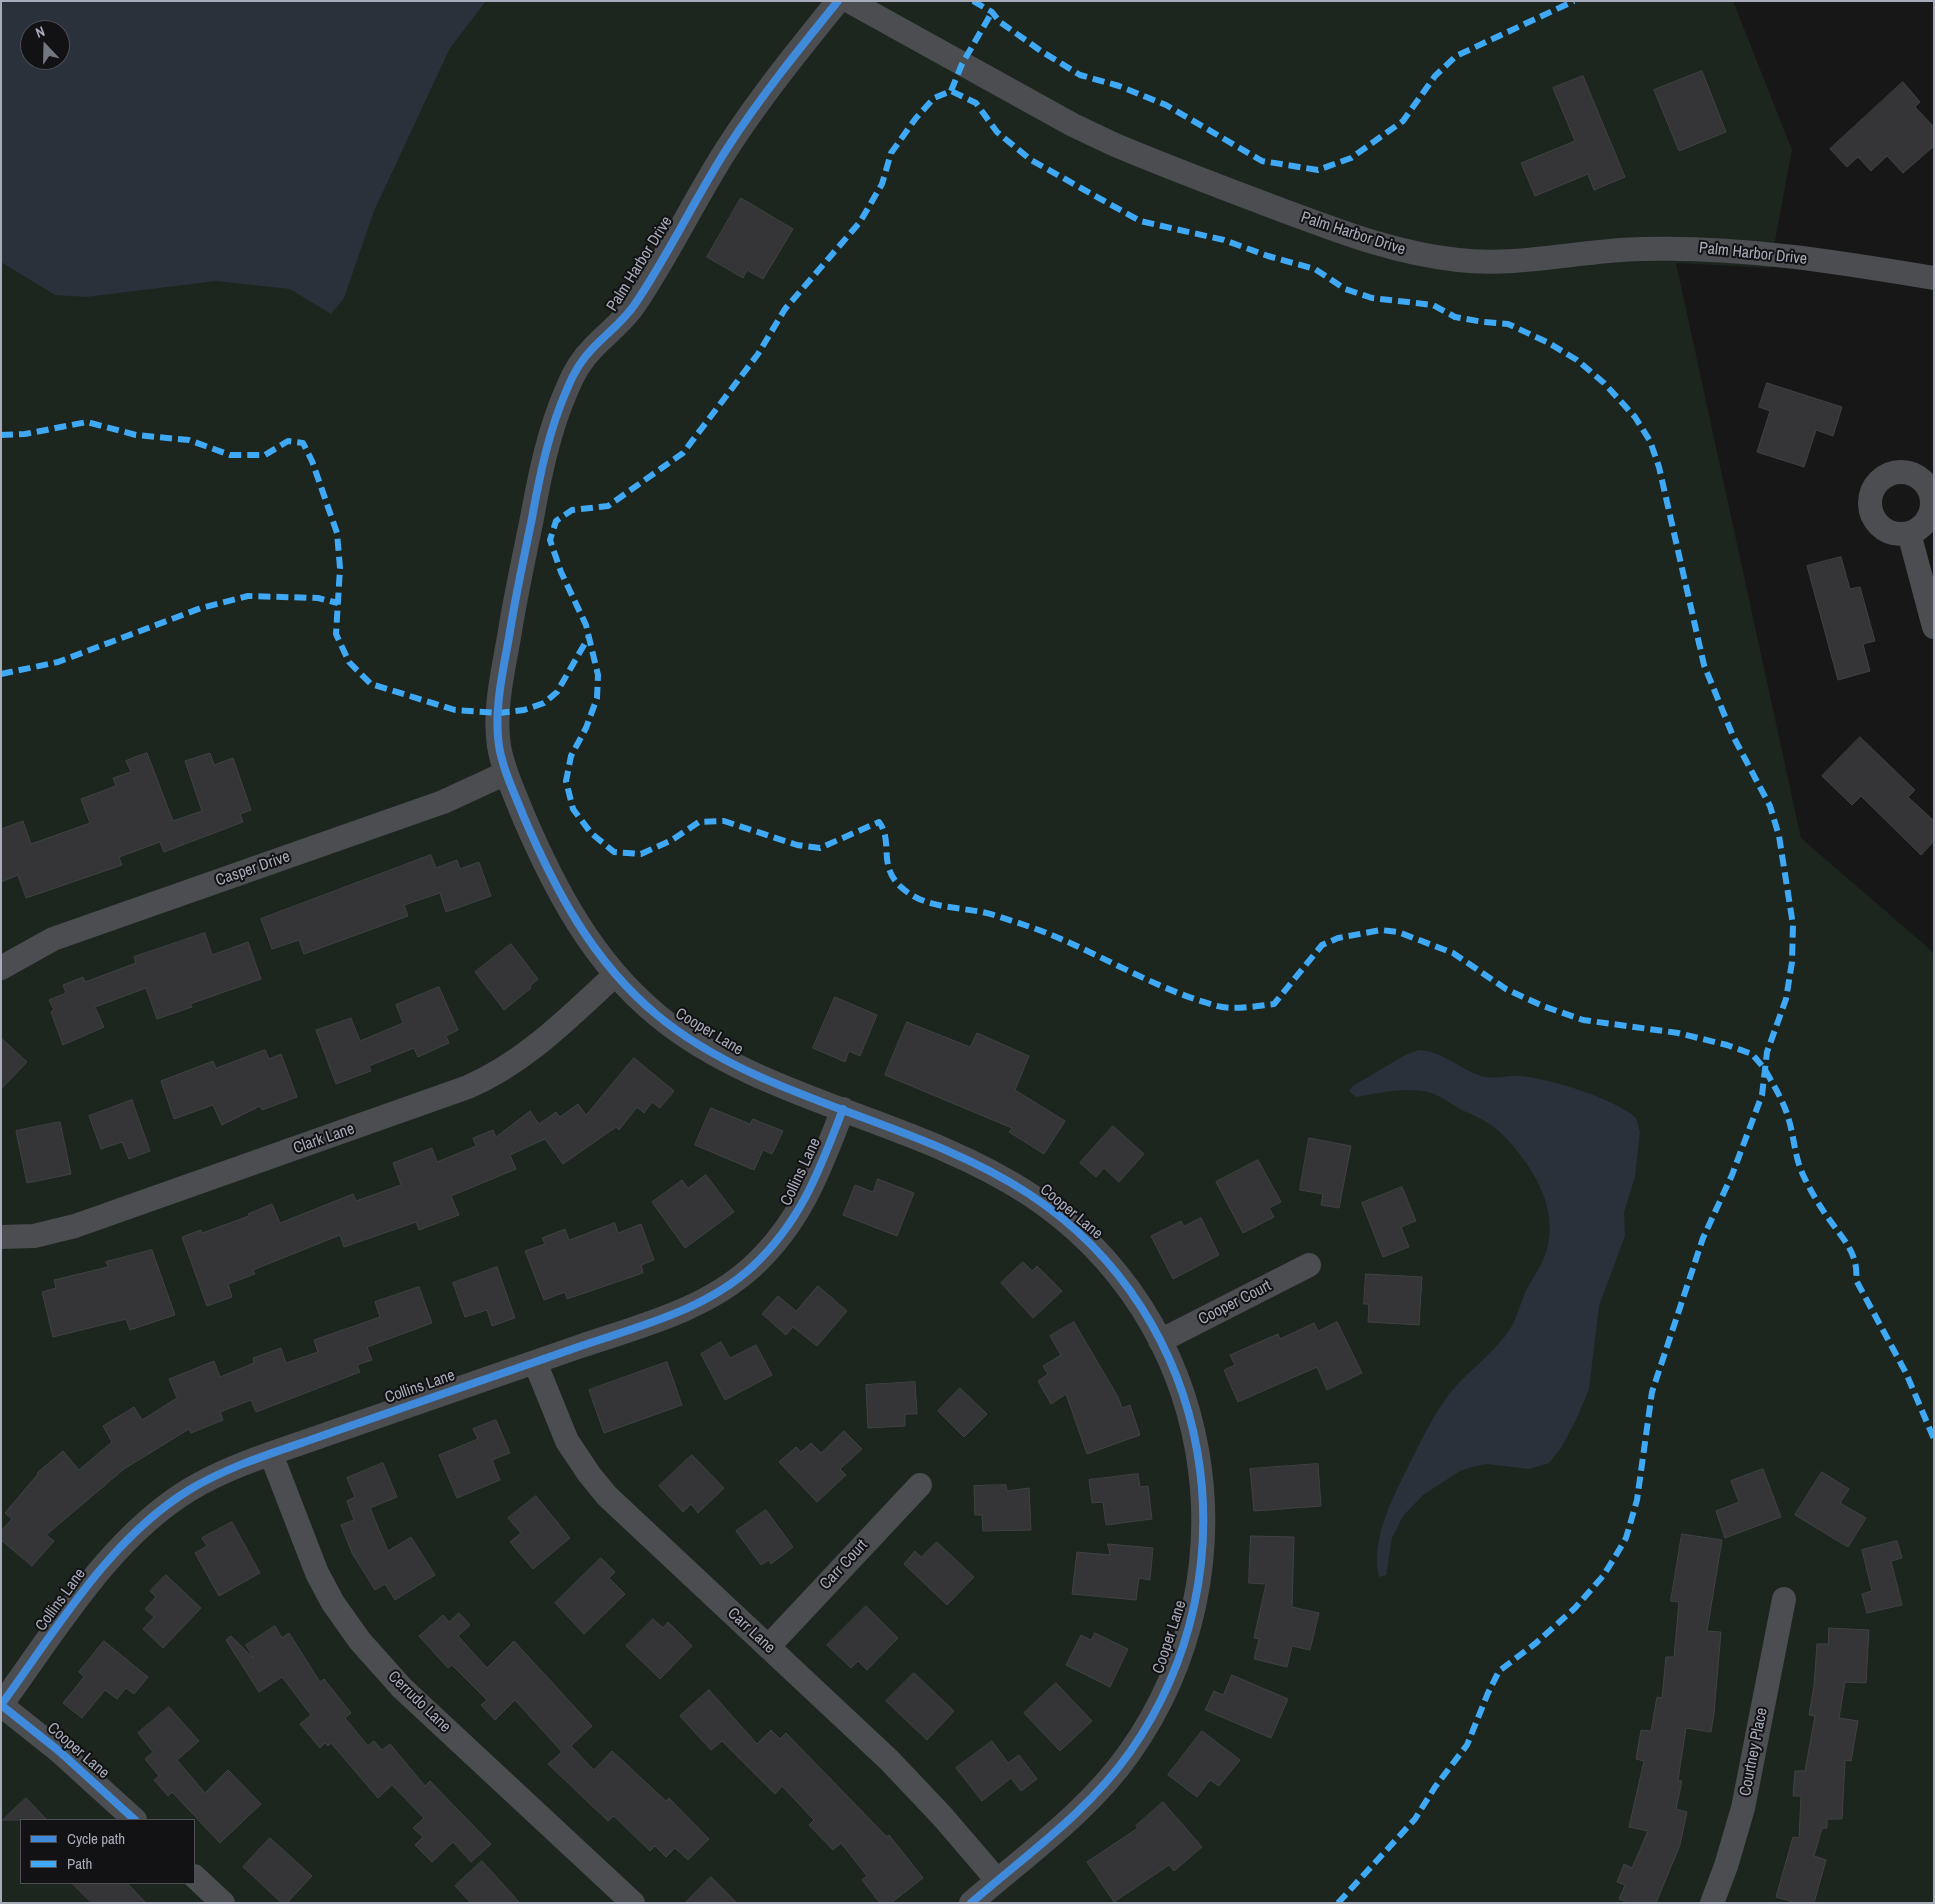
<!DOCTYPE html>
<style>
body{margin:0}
#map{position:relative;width:1935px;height:1904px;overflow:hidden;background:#171717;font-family:"Archivo Narrow",sans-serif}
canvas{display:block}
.frame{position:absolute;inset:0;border:2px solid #a8abb9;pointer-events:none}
.legend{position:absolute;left:20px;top:1819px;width:175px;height:65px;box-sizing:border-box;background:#121113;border:1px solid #4e4f55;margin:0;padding:6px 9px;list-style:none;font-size:15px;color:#a8abb9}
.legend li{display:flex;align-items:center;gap:10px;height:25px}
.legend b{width:25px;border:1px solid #4e4f55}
.north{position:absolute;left:20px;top:20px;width:50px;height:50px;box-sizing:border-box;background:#121113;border:1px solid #4e4f55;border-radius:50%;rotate:339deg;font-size:14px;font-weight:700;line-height:20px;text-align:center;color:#a8abb9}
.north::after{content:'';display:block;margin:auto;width:18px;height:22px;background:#757780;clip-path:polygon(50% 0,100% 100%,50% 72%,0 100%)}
</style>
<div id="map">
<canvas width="1935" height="1904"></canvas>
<div class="frame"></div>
<ul class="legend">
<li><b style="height:6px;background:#408adc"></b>Cycle path</li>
<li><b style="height:6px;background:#3fa9f5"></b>Path</li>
</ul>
<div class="north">N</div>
</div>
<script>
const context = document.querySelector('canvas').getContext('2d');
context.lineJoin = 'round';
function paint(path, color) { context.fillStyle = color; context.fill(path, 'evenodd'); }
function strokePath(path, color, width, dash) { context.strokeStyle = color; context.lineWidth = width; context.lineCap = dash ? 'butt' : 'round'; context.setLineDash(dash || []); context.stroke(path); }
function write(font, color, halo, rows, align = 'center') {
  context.font = font + ' "Archivo Narrow",sans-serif'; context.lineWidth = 4; context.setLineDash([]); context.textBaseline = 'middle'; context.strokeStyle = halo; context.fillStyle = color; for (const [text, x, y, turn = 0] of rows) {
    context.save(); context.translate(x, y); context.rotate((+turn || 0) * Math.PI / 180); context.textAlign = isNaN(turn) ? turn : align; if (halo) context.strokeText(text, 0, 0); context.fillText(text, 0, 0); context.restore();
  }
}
paint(new Path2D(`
 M 1,1 L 1733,1 L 1792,150 L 1770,268 L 1676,263 L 1801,838 L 1934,953 L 1934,1903 L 1,1903 ZM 30,30 L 60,30 L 60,60 L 30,60 ZM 21,1820 L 194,1820 L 194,1883 L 21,1883 Z`), '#1d251f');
paint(new Path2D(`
 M 1,1 L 486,1 L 450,48 L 374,211 L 344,298 L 331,314 L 290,289 L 216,281 L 86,297 L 55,295 L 1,262 ZM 30,30 L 60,30 L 60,60 L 30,60 Z
 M 1419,1050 C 1444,1051 1462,1072 1486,1077 C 1498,1079 1510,1075 1521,1076 C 1550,1079 1614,1098 1636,1118 L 1640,1132 L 1635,1177 L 1624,1212 L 1625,1236 L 1599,1306 L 1589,1389 L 1576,1420 L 1561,1448 L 1549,1463 L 1529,1469 L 1487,1464 L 1472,1467 L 1460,1471 L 1423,1495 L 1403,1516 L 1392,1538 L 1386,1575 L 1379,1577 C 1372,1546 1385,1515 1398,1487 C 1414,1456 1427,1425 1447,1397 C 1463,1376 1485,1360 1502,1340 C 1515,1326 1518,1310 1525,1293 C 1532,1278 1543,1265 1547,1249 C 1559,1207 1532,1166 1505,1137 C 1493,1124 1480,1118 1464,1111 C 1453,1106 1442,1096 1431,1093 C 1406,1086 1380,1093 1356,1097 L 1349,1091 L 1353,1086 L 1405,1055 Z`), '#2a313a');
const building = new Path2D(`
 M 1702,71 L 1726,132 L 1679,151 L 1654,90 Z
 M 1583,76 L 1625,177 L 1594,190 L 1588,174 L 1535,196 L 1521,163 L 1575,141 L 1553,88 Z
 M 1903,82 L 1920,102 L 1915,107 L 1934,127 L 1934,146 L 1903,173 L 1887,156 L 1871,171 L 1858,157 L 1847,167 L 1830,149 Z
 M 741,198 L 793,229 L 763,279 L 747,270 L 743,278 L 707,257 Z
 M 1767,383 L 1842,407 L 1833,436 L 1816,430 L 1804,467 L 1757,452 L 1770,411 L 1759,407 Z
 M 1841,557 L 1850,589 L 1860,587 L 1875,641 L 1863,644 L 1870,671 L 1838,680 L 1807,566 Z
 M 1860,737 L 1915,790 L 1908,797 L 1934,821 L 1934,841 L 1921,855 L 1861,796 L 1852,805 L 1822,776 Z
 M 147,753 L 173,821 L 202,811 L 185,761 L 210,753 L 214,765 L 233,758 L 251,810 L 240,814 L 243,822 L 164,852 L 160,842 L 119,857 L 122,865 L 26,898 L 18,875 L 1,882 L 1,829 L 23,821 L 31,844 L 90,823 L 81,799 L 116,786 L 113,778 L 131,772 L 126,761 Z
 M 431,855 L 436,868 L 457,860 L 460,869 L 479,862 L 491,896 L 446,912 L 440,893 L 404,905 L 408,916 L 304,954 L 299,940 L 272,949 L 261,919 Z
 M 205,933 L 212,955 L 248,942 L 261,979 L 190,1004 L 192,1007 L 157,1019 L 146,988 L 95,1007 L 104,1027 L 63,1045 L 51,1012 L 54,1010 L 49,1000 L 66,993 L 63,985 L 83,977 L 85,982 L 136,963 L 134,957 Z
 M 511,944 L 538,979 L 530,986 L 531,988 L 504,1010 L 475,972 Z
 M 439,987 L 458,1030 L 446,1036 L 449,1043 L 418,1057 L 414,1048 L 369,1066 L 371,1071 L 336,1084 L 316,1030 L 351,1018 L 360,1041 L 403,1023 L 396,1005 Z
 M 835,997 L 877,1015 L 860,1056 L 849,1051 L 845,1062 L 813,1048 Z
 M 907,1022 L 970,1047 L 977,1033 L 1029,1056 L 1015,1090 L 1065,1121 L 1044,1154 L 1009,1132 L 1012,1128 L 885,1075 Z
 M 1,1038 L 27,1062 L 1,1089 Z
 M 265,1050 L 269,1059 L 281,1054 L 297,1097 L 262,1110 L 260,1106 L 222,1125 L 213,1105 L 174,1119 L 161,1081 L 213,1061 L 216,1068 Z
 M 634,1058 L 674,1091 L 660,1108 L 652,1102 L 644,1113 L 637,1107 L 619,1130 L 616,1127 L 563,1164 L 545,1139 L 510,1155 L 516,1169 L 451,1196 L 459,1215 L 419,1230 L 416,1222 L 344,1247 L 340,1235 L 253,1270 L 255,1274 L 228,1284 L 232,1297 L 207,1306 L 182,1237 L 201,1230 L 202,1233 L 249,1216 L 248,1214 L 272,1204 L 280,1223 L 353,1194 L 356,1201 L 401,1185 L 393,1163 L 432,1148 L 437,1162 L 476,1146 L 473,1138 L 493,1130 L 496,1137 L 530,1111 L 539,1124 L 556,1112 L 560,1117 L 578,1104 L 586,1115 Z
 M 132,1100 L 150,1151 L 129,1159 L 122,1142 L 101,1149 L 89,1116 Z
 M 711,1108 L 750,1124 L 753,1119 L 783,1131 L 772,1154 L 763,1150 L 754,1170 L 695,1145 Z
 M 60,1122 L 71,1174 L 27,1183 L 16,1131 Z
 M 1113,1126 L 1144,1154 L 1119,1182 L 1104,1168 L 1096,1177 L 1080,1163 Z
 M 1309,1138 L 1351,1146 L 1339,1208 L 1321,1205 L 1323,1194 L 1300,1190 Z
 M 1258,1160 L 1281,1202 L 1269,1208 L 1274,1217 L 1243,1233 L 1216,1182 Z
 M 706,1175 L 734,1212 L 685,1248 L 652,1202 L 682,1180 L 688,1188 Z
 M 878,1179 L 914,1193 L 897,1236 L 843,1215 L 855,1185 L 873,1192 Z
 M 1402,1187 L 1416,1221 L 1401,1227 L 1409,1247 L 1383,1257 L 1362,1203 Z
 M 1201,1218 L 1219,1255 L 1173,1279 L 1151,1236 L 1181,1221 L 1184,1226 Z
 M 615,1223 L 618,1233 L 641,1224 L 654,1260 L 641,1265 L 643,1273 L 567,1299 L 565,1292 L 544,1300 L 525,1251 L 545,1244 L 542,1238 L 565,1229 L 569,1240 Z
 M 152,1250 L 175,1315 L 130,1330 L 126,1319 L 53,1337 L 42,1292 L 56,1288 L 54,1280 L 108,1267 L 106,1262 Z
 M 1023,1262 L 1032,1271 L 1037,1266 L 1062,1291 L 1033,1318 L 1001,1283 Z
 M 497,1267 L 515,1318 L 492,1326 L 487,1310 L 465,1317 L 453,1283 Z
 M 1366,1274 L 1422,1277 L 1419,1325 L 1368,1322 L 1369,1304 L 1364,1304 Z
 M 818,1286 L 847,1311 L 817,1346 L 793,1327 L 786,1335 L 762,1314 L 778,1296 L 796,1311 Z
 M 419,1287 L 432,1323 L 367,1347 L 372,1360 L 357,1365 L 360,1372 L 256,1412 L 251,1400 L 220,1412 L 223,1420 L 191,1433 L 189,1429 L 124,1469 L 46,1535 L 54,1541 L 32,1566 L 1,1540 L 1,1531 L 12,1519 L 5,1513 L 38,1474 L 37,1473 L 63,1451 L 79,1470 L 112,1442 L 103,1426 L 134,1407 L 142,1420 L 177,1398 L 169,1379 L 214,1361 L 220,1377 L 254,1363 L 253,1358 L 281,1348 L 286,1363 L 318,1352 L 314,1340 L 380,1317 L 375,1302 Z
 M 1074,1322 L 1118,1397 L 1122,1408 L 1130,1405 L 1140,1435 L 1087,1454 L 1066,1394 L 1051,1404 L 1038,1381 L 1048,1374 L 1043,1366 L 1061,1355 L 1050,1336 Z
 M 1337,1322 L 1362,1373 L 1327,1390 L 1317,1367 L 1238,1402 L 1224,1370 L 1235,1365 L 1230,1355 L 1278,1334 L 1280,1339 L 1314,1323 L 1318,1331 Z
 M 721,1342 L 730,1358 L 756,1345 L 772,1375 L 725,1400 L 701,1354 Z
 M 667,1362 L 682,1405 L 604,1433 L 589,1390 Z
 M 915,1382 L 917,1414 L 905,1414 L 905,1426 L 868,1428 L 866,1385 Z
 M 960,1388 L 987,1414 L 964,1437 L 938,1411 Z
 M 496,1420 L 510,1453 L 492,1460 L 500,1480 L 457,1498 L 439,1455 L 478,1439 L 473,1429 Z
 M 844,1431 L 862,1449 L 840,1469 L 846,1475 L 817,1502 L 779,1462 L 796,1447 L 801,1452 L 811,1443 L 821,1453 Z
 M 692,1455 L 724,1488 L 698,1513 L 691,1504 L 683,1512 L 659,1486 Z
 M 383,1463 L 397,1497 L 370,1508 L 388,1551 L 411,1537 L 435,1575 L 395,1600 L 385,1584 L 375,1590 L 352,1553 L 341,1525 L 354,1520 L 347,1501 L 355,1497 L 347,1478 Z
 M 1318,1464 L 1321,1506 L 1254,1511 L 1250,1469 Z
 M 1763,1469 L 1781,1517 L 1725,1538 L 1716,1511 L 1739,1502 L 1731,1481 Z
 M 1822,1472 L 1849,1489 L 1840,1503 L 1866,1518 L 1848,1547 L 1795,1515 Z
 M 1138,1474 L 1140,1487 L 1148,1486 L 1152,1519 L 1106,1525 L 1103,1502 L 1092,1503 L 1089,1480 Z
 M 1006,1485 L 1007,1491 L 1029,1488 L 1031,1530 L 983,1531 L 982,1515 L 975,1515 L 974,1486 Z
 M 536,1496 L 570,1538 L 533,1569 L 510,1542 L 521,1533 L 508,1518 Z
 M 766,1510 L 793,1547 L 771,1564 L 769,1560 L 761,1565 L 736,1531 Z
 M 232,1522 L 260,1573 L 219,1596 L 195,1553 L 207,1546 L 202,1538 Z
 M 1682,1534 L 1722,1540 L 1707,1631 L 1721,1632 L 1714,1713 L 1711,1732 L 1686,1728 L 1678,1780 L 1682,1781 L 1676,1809 L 1687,1812 L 1680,1845 L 1656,1903 L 1628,1903 L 1619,1899 L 1625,1885 L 1617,1882 L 1624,1864 L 1632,1868 L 1648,1831 L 1629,1827 L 1644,1761 L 1636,1759 L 1641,1730 L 1651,1731 L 1657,1697 L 1662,1698 L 1666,1657 L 1674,1657 L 1679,1602 L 1671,1601 Z
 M 1251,1536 L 1294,1537 L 1292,1607 L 1319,1613 L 1310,1650 L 1292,1646 L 1287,1667 L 1254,1659 L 1259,1639 L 1254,1638 L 1266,1584 L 1249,1583 Z
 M 1897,1541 L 1902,1558 L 1891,1561 L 1902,1605 L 1867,1613 L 1862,1594 L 1872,1591 L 1862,1550 Z
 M 937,1542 L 974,1577 L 947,1605 L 904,1564 L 915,1551 L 921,1557 Z
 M 1108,1544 L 1153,1548 L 1150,1580 L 1139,1578 L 1136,1600 L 1072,1594 L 1077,1552 L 1110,1555 Z
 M 601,1558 L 615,1572 L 609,1578 L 625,1594 L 584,1634 L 555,1603 Z
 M 166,1575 L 201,1608 L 163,1648 L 143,1629 L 154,1617 L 145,1609 L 156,1597 L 150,1591 Z
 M 866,1606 L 898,1638 L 867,1670 L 858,1661 L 851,1668 L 827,1645 Z
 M 459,1613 L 470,1625 L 458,1636 L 487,1668 L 514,1641 L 592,1726 L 571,1746 L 594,1770 L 612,1751 L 666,1801 L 669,1798 L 709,1839 L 688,1860 L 675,1848 L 666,1857 L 655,1846 L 650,1851 L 614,1816 L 608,1821 L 548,1764 L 562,1752 L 515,1700 L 495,1720 L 481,1705 L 487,1700 L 452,1665 L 448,1668 L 419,1636 L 443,1615 L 449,1622 Z
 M 653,1619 L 663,1628 L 668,1622 L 692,1646 L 660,1679 L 626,1646 Z
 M 275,1626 L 282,1638 L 289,1633 L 320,1682 L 324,1679 L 351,1713 L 345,1718 L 368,1746 L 374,1741 L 382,1750 L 390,1744 L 425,1786 L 430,1781 L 491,1844 L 471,1862 L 453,1842 L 432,1862 L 415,1845 L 423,1837 L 413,1828 L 424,1818 L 392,1785 L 378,1798 L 331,1743 L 328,1746 L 325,1743 L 320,1748 L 300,1724 L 311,1715 L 282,1677 L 259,1692 L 226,1640 L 231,1636 L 254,1659 L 246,1645 Z
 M 1829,1628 L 1869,1630 L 1866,1683 L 1845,1682 L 1839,1718 L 1858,1721 L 1851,1761 L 1845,1760 L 1842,1819 L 1827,1819 L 1827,1828 L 1822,1828 L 1814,1856 L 1826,1860 L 1814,1903 L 1797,1903 L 1776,1897 L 1793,1837 L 1799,1838 L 1801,1796 L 1793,1796 L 1795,1771 L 1805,1771 L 1815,1716 L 1809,1715 L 1814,1686 L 1817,1644 L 1828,1644 Z
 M 1095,1633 L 1128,1649 L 1110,1687 L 1066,1665 L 1081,1635 L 1091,1640 Z
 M 104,1641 L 148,1677 L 134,1694 L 126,1688 L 117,1699 L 105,1690 L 82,1718 L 63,1703 L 84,1677 L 79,1672 Z
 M 914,1673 L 954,1711 L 927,1740 L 886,1701 Z
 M 1232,1675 L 1288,1699 L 1271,1738 L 1205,1710 L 1214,1691 L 1223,1695 Z
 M 1056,1683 L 1092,1721 L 1060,1751 L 1024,1713 Z
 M 709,1690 L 757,1744 L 771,1730 L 780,1739 L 786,1733 L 887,1837 L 889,1835 L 923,1878 L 891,1903 L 880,1903 L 862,1880 L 867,1876 L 841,1843 L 833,1850 L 809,1825 L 814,1820 L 782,1786 L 775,1794 L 722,1741 L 711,1750 L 680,1716 Z
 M 169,1707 L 199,1741 L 177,1760 L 205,1793 L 228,1770 L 261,1804 L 220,1843 L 172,1792 L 168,1796 L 154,1780 L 159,1776 L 145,1759 L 153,1752 L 138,1733 Z
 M 1202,1731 L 1240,1760 L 1219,1786 L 1210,1780 L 1197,1797 L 1168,1775 Z
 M 992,1741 L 1008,1763 L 1019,1755 L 1037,1779 L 1021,1791 L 1011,1778 L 982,1801 L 956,1768 Z
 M 26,1798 L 47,1820 L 3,1820 Z
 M 1163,1802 L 1202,1847 L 1174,1871 L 1169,1865 L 1114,1902 L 1087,1862 L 1138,1828 L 1136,1826 Z
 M 270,1838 L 312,1876 L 287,1903 L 282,1903 L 243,1867 Z
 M 482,1861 L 520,1903 L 471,1903 L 455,1886 Z
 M 711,1877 L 737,1903 L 685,1903 Z
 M 72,1883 L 127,1883 L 146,1903 L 92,1903 Z`);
paint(building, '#353537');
strokePath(building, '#404143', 1);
strokePath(new Path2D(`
 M 838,1 C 800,48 761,96 728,147 C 695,198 669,254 635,304 C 623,322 607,333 593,348 C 582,359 573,374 567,389 C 549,430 540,474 532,518 C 525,553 517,589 511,625 C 505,664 493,707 499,746 C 503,770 514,792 523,815 C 555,890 593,962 657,1015 C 760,1101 915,1119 1029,1194 C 1216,1317 1257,1571 1130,1752 C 1088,1812 1026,1855 971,1903
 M 849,1 L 1073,125 L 1113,144 C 1165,166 1218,186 1271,206 C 1333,229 1392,253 1458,260 C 1520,267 1581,250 1643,249 C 1740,246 1838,262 1934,278
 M1870 503a31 31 0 1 1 62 0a31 31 0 1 1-62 0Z
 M 1909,533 L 1934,627
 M 1,968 L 53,939 L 443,802 L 506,773
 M 1,1237 L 34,1236 L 75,1226 L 468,1087 C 526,1062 569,1017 615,975
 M 1160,1341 L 1309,1265
 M 535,1362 L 567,1441 L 589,1474 L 607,1496 L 889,1760 L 942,1816 L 997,1880
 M 271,1454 L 317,1573 L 333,1603 L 360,1641 L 402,1688 L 633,1903
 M 768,1647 L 920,1485
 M 135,1820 L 59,1751 L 1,1705 C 56,1630 109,1539 189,1490 C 232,1464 283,1450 330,1433 C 413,1404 497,1375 581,1346 C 640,1326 705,1310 752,1267 C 801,1222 820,1169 843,1109
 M 194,1876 L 223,1903
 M 1712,1903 L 1726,1866 L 1743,1808 L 1784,1599`), '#4b4d50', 24);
strokePath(new Path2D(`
 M 973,1 L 992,12 L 1000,22 L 1041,51 L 1080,75 L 1119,86 L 1166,105 L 1262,161 L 1318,170 L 1351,158 L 1403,121 L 1435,76 L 1456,56 L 1574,1
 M 951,91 L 962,64 L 992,12
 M 1,435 L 25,434 L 87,422 L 136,435 L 189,440 L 230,455 L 265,455 L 288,441 L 303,443 L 312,461 L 337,533 L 340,568 L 336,634 L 349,662 L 371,684 L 455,710 L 499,713 L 524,710 L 544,703 L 557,692 L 588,638
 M 1,674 L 58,662 L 201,608 L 248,596 L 318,598 L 338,603
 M 1338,1903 L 1415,1819 L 1435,1787 L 1467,1745 L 1488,1693 L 1499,1671 L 1536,1643 L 1575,1608 L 1603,1576 L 1615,1557 L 1626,1538 L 1637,1500 L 1652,1392 L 1703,1238 L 1732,1175 L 1762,1095 L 1767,1052 L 1786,999 L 1792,962 L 1793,925 L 1779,836 L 1770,806 L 1733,736 L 1704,665 L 1659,467 L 1650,441 L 1635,417 L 1604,383 L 1577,360 L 1547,342 L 1508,324 L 1483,322 L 1455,317 L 1433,305 L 1372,298 L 1345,289 L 1315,269 L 1268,256 L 1224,240 L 1140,221 L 1031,160 L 997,132 L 976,103 L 951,91 L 934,98 L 916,118 L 891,153 L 882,184 L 860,222 L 785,309 L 758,354 L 683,453 L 608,506 L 572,510 L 556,521 L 550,540 L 561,572 L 586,625 L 598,675 L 597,698 L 586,728 L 571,756 L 566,781 L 573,809 L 591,833 L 614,852 L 641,854 L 672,840 L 699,822 L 724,821 L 797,845 L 820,848 L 879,822 C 894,842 877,865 901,887 C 928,912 965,905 997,916 C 1019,923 1041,930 1061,939 C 1112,961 1160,990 1214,1005 C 1232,1011 1256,1006 1274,1004 L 1322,945 L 1338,938 L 1381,930 L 1398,932 L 1453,953 L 1506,989 L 1543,1006 L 1583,1020 L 1678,1033 L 1727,1045 L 1752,1054 L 1764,1068 C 1773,1084 1783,1100 1788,1117 C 1795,1139 1794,1158 1805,1179 C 1812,1193 1820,1207 1829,1219 C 1843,1239 1859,1254 1856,1280 L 1906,1373 L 1934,1439`), '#3fa9f5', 6, [12, 6]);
strokePath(new Path2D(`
 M 838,1 C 800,48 761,96 728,147 C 695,198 669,254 635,304 C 623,322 607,333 593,348 C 582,359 573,374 567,389 C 549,430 540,474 532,518 C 525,553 517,589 511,625 C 505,664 493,707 499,746 C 503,770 514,792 523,815 C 555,890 593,962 657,1015 C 760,1101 915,1119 1029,1194 C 1216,1317 1257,1571 1130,1752 C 1088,1812 1026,1855 971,1903
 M 135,1820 L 59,1751 L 1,1705 C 56,1630 109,1539 189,1490 C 232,1464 283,1450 330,1433 C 413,1404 497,1375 581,1346 C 640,1326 705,1310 752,1267 C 801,1222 820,1169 843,1109`), '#408adc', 8);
write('16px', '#a8abb9', '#121113', [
 ["Palm Harbor Drive",1353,234,18],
 ["Palm Harbor Drive",1753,254,6],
 ["Palm Harbor Drive",640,264,-58],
 ["Casper Drive",253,869,-19],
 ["Cooper Lane",709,1032,31],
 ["Clark Lane",324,1139,-19],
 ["Collins Lane",801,1172,-65],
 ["Cooper Lane",1071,1212,40],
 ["Cooper Court",1235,1303,-27],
 ["Collins Lane",420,1387,-19],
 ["Carr Court",844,1565,-47],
 ["Collins Lane",61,1600,-54],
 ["Carr Lane",751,1631,43],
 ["Cooper Lane",1170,1637,-72],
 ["Cerrudo Lane",419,1702,44],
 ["Cooper Lane",78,1751,41],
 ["Courtney Place",1754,1752,-79]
]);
</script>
